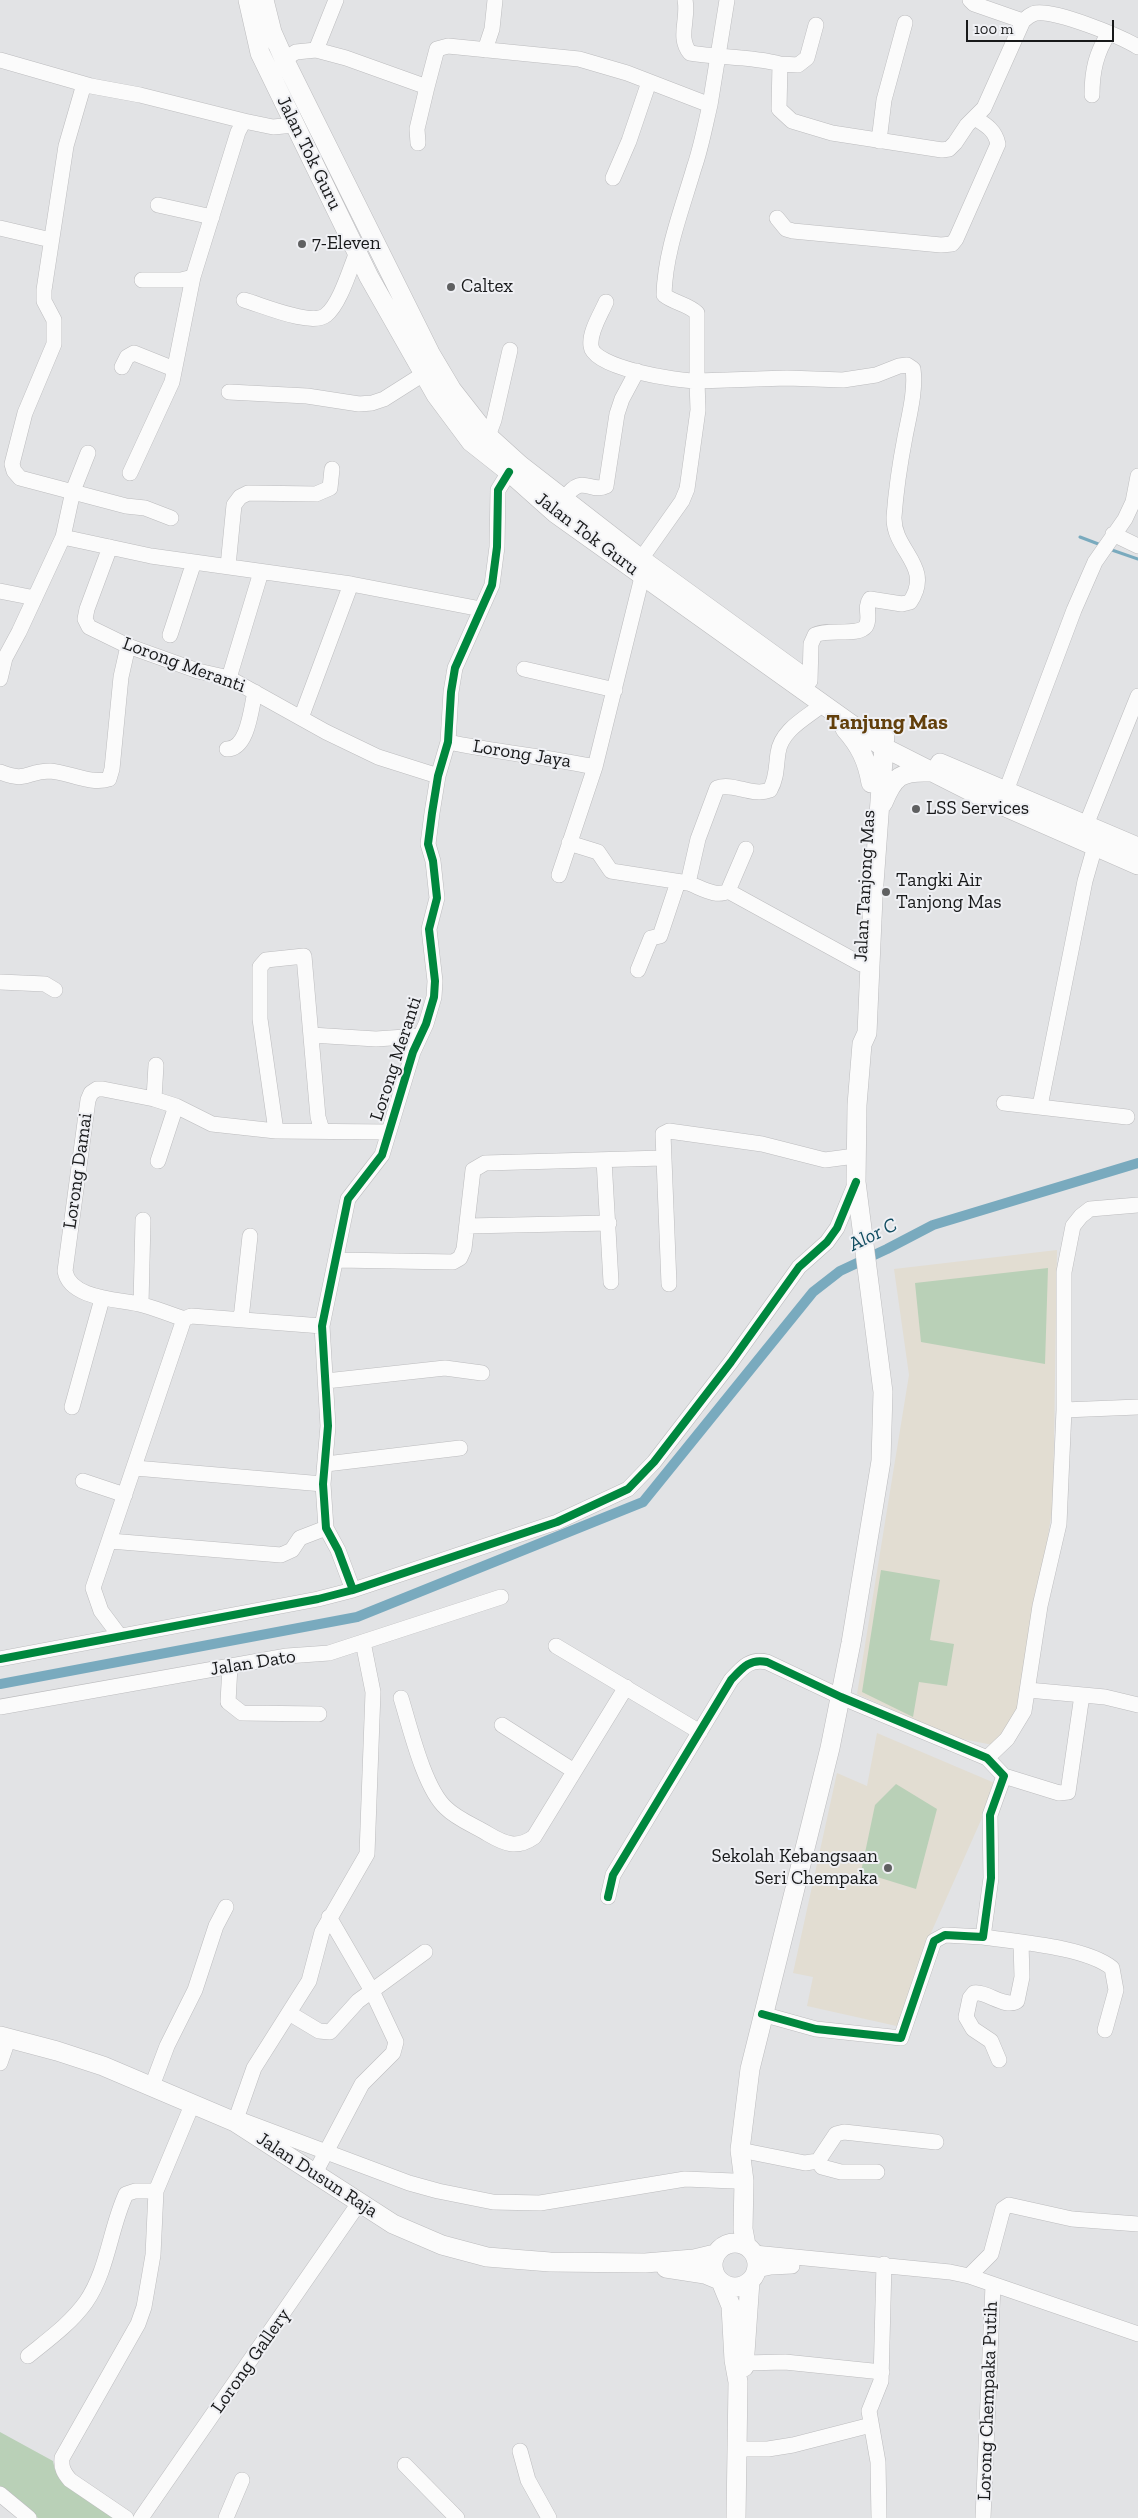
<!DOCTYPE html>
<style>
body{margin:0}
#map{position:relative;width:1138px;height:2518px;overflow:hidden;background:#e2e3e5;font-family:"Zilla Slab",serif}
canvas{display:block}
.scale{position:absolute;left:966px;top:20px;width:148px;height:22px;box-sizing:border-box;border:2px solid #18191a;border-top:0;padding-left:6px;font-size:15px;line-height:18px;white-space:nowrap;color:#18191a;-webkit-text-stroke:4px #eff0f4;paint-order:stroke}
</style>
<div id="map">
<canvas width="1138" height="2518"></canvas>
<div class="scale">100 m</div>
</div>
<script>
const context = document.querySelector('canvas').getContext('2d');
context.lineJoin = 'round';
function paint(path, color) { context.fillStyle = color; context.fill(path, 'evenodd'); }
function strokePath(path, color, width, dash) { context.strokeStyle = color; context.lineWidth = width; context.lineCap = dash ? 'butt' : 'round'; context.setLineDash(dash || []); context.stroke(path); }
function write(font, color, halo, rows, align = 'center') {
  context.font = font + ' "Zilla Slab",serif'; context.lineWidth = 4; context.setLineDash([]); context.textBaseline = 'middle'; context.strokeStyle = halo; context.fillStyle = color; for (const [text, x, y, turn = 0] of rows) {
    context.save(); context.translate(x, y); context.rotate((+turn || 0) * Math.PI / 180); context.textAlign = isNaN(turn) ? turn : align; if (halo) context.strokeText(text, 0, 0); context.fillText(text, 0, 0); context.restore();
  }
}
paint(new Path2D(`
 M 1057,1250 L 1053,1505 L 1020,1708 L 1012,1723 L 993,1745 L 957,1738 L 857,1694 L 909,1375 L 894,1269 Z
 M 877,1733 L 997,1784 L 923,1951 L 901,2027 L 807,2006 L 813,1977 L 793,1973 L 837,1773 L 867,1786 Z`), '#e2ddd2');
paint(new Path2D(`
 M 1048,1268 L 1045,1364 L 921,1342 L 915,1283 Z
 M 881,1570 L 940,1580 L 930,1640 L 954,1644 L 947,1686 L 919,1682 L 913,1717 L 862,1692 Z
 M 896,1784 L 937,1809 L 916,1889 L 861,1872 L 875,1805 Z
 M 0,2432 L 53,2461 L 55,2470 L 114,2515 L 112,2518 L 38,2518 L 0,2487 Z`), '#b9d0b7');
strokePath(new Path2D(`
 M 1080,537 L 1101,545
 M 1109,549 L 1138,559`), '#79aabe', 3);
strokePath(new Path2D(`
 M 0,1684 L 357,1617 L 643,1502 L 813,1292 L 840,1271 L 887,1249 L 933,1225 L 1138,1163`), '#79aabe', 10);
const minor = new Path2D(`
 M 685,0 C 689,19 677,37 690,53 C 720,58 750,56 780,64 L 779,109 L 792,121 L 832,133 L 942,150 L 949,149 L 955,143 L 967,125 L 984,108 L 1023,21 C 1027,18 1030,14 1036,13 C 1056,10 1120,36 1138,47
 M 970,0 L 974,4 L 1023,21
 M 316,50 L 346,58 L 427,87 L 437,49 L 448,46 L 579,59 L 627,73 L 710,105 L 727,0
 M 485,50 L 492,29 L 495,0
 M 284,59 L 296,52 L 316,50 L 336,0
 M 0,60 L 91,86 L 140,95 L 244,121 L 273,127 L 295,125
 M 780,64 L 798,65 L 807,58 L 816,25
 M 84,84 L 66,146 L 44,290 L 44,301 L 54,320 L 54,344 L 25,413 L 12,464 L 14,471 L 20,478 L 126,506 L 145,508 L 171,518
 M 1092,95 C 1092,71 1096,53 1109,33
 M 879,141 L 884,100 L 905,23
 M 418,143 L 417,129 L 427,87
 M 613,178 L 629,141 L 649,82
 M 158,205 L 212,217
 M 777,218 L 786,229 L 793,231 L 941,245 L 952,244 L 956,239 L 998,144 C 995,130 986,125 975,118
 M 0,228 L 51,240
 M 142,280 L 181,280 L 193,277
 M 244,300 C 262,305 312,327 326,315 C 340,304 350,269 357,252
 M 606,302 C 601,314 589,332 591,346 C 593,368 677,381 697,381 L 697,313 C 688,304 674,303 664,295 C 665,252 682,209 694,168 C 701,148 705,126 710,105
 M 122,367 L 127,357 L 134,353 L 174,369
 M 229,392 L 307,396 L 359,404 L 372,403 L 384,399 L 425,373
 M 488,436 L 494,420 L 510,350
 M 130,473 L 172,382 L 193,277 L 238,132 L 244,121
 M 564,499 C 583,472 590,494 606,486 L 617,414 L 622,399 L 637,371
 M 1113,534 L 1138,546
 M 63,537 L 151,556 L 351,584 L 481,609
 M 110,547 L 87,609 L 85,619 L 89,627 L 128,646 L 198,671 L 229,678 L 326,732 L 378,757 L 438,776
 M 641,559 L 682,501 L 687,489 L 698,410 L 697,381 L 787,378 L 843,380 L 876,375 L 899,366 L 907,365 L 913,369 C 916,390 909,416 905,437 C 900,463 896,490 894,517 C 893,551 934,566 910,602 L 902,604 L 870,599 C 864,607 871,618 866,626 C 858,637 829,628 815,635 L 811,644 L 810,681
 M 228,566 L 234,505 L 240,497 L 248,493 L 316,494 L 330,488 L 332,469
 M 0,591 L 35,598
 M 170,635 L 194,562
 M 524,669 L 615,690
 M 229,678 L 261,572
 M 0,679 L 5,658 L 19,632 L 63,537 L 73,491 L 88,453
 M 301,718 L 351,584
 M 448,742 C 497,752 546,757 595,767
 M 227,749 C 248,749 251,709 255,692
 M 0,772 C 27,783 26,771 50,771 C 68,772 91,785 109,779 L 112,769 L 121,677 L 128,646
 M 1006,791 L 1074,610 L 1095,562 L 1125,519 L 1133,502 L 1138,476
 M 1086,825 L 1138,696
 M 569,843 L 598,852 L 611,871 L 688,883
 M 746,849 L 728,891 C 716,898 700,887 688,883 L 698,839 L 717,788 C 733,782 752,797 770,790 C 777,778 776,766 778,753 C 781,730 806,718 822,705
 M 559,875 L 595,767 L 642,577
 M 728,891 L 861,964
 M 638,970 L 651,938 L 660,936 L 678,882
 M 0,982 L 45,984 L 55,990
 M 311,1035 L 376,1039 L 420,1036
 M 154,1099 L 156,1065
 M 1004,1103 L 1127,1117
 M 1040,1106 L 1085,881 L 1095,846
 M 276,1131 L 260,1019 L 260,967 L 266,960 L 304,956 L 318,1117 L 322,1130
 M 604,1160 L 611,1282
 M 158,1161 L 176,1106
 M 467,1226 L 609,1223
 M 337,1260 L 453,1262 L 460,1258 L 464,1249 L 473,1170 L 485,1163 L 663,1158
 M 669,1284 L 663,1134 L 669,1131 L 762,1144 L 825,1160 L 855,1156
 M 141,1304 L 143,1220
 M 184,1319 C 170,1314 157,1309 143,1305 C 121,1299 70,1300 65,1271 L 88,1100 L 91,1093 L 97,1089 L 103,1089 L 154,1099 L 176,1106 L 212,1124 L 276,1131 L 389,1132
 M 241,1319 L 250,1236
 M 326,1381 L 445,1368 L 482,1373
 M 72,1407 L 102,1299
 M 1064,1410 L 1138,1407
 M 326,1464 L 460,1448
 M 135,1468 L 323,1484
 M 83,1481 L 125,1495
 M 110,1541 L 281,1555 L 292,1550 L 300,1538 L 326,1528
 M 353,1590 L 338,1550 L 326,1528 L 323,1484 L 328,1426 L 322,1326 L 348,1199 L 382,1155 L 413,1052 L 426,1024 L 434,997 L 435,981 L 429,929 L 437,898 L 433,861 L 428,844 L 432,813 L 438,776 L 448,742 L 451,692 L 455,668 L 492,585 L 497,547 L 498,490 L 509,472
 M 119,1635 L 101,1611 L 93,1588 L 184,1319 L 191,1316 L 322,1326
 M 556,1646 L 700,1732
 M 0,1659 L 318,1599 L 353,1590 L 557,1522 L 628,1489 L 654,1462 L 731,1362 L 799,1267 L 827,1242 L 837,1228 L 856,1182
 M 230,1666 L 228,1702 L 242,1713 L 319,1714
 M 1028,1690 L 1105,1697 L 1138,1705
 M 401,1698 C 410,1727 424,1788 446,1808 C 457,1819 475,1826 488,1834 C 505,1844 517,1849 534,1837 L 626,1687
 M 0,1707 L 287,1656 L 329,1653 L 501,1597
 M 502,1725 L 574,1771
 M 987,1758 L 1007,1739 L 1024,1711 L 1040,1606 L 1059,1524 L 1064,1410 L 1064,1272 L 1073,1226 L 1081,1216 L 1090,1209 L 1138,1205
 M 1004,1776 L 1059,1793 L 1068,1792 L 1082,1695
 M 608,1897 L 613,1875 L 731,1680 C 742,1668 750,1658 767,1662 L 841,1697 L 987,1758 L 1004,1776 L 990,1815 L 991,1878 L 983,1937 L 945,1935 L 934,1941 L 901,2038 L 816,2029 L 762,2014
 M 983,1937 C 1018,1942 1086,1947 1112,1968 L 1116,1990 L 1105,2030
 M 289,2013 L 319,2031 L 330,2032 L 358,2001 L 425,1952
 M 999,2060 L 991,2041 L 973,2029 L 966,2017 L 970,1998 L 974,1993 C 987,1991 1005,2009 1017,2001 L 1022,1977 L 1021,1943
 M 0,2063 L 9,2037
 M 152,2086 L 167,2046 L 195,1990 L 216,1926 L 226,1907
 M 241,2120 L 409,2183 L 438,2191 L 493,2202 L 540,2203 L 685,2179 L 734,2181
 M 235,2122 L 254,2068 L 309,1981 L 322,1932 L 367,1854 L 373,1692 L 363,1642
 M 740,2150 L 805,2163 L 818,2161 L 836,2134 L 844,2132 L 936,2142
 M 818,2161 L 822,2167 L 841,2172 L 877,2172
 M 315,2173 L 362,2084 L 393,2053 L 396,2042 L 372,1991 L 329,1917
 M 754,2253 L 950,2272 L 969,2276 L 1138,2334
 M 757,2270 L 771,2267 L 792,2266
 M 969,2276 L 991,2254 L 1003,2209 L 1009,2205 L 1072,2219 L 1138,2224
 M 28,2356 C 49,2339 70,2324 86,2302 C 108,2270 110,2228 126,2194 L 135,2191 L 156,2191
 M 745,2363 L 785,2362 L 882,2372
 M 737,2449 L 768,2449 L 793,2445 L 871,2425
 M 520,2451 L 528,2480 L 549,2518
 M 405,2465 L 457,2518
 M 0,2494 L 29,2518
 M 126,2518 L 70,2480 C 64,2473 61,2468 62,2458 L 138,2324 L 144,2307 L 153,2255 L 156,2191 L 192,2105
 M 141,2518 L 359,2203
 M 226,2518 L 242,2480
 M 879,2518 L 878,2462 L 869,2411 L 881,2381 L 884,2264
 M 983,2518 L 993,2285`);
const major = new Path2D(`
 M 248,0 L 260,53 L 369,277 L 436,395 L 471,442 L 509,472 L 555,513 L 883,747 L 976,794 L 1138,865
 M 264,0 L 272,32 L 284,59 L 430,353 L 452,390 L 488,436 L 520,465 L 641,559 L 805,678
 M 845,729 C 860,746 867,760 871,783
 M 940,763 L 1138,847
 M 883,803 C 894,776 901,771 929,772
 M 0,2036 L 57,2051 L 103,2066 L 235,2122 L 393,2224 L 442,2245 L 487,2257 L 550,2262 L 645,2263 L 694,2259 L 715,2254
 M713 2265a22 22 0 1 1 44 0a22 22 0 1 1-44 0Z
 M 746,2245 L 743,2229 L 744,2181 L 740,2150 L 750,2069 L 830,1748 L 851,1643 L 881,1461 L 883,1392 L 856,1182 L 857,1105 L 862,1044 L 867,1033 L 873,897 L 885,733
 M 666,2268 L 705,2274 L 717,2279
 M 722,2284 L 731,2306 L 734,2360 L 738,2382 L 736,2518
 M 744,2367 L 750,2281`);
strokePath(minor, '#bcbcbe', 16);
strokePath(major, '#bcbcbe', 20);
strokePath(minor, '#fbfbfb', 15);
strokePath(major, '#fbfbfb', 19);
strokePath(new Path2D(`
 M 353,1590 L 338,1550 L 326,1528 L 323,1484 L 328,1426 L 322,1326 L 348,1199 L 382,1155 L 413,1052 L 426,1024 L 434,997 L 435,981 L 429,929 L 437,898 L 433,861 L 428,844 L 432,813 L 438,776 L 448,742 L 451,692 L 455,668 L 492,585 L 497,547 L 498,490 L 509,472
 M 0,1659 L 318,1599 L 353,1590 L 557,1522 L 628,1489 L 654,1462 L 731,1362 L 799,1267 L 827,1242 L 837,1228 L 856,1182
 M 608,1897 L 613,1875 L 731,1680 C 742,1668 750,1658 767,1662 L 841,1697 L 987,1758 L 1004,1776 L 990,1815 L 991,1878 L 983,1937 L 945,1935 L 934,1941 L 901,2038 L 816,2029 L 762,2014`), '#00873e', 8);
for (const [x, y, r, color] of [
 [302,244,5,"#5f6061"],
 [451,287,5,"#5f6061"],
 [916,809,5,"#5f6061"],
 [886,892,5,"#5f6061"],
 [888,1868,5,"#5f6061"]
]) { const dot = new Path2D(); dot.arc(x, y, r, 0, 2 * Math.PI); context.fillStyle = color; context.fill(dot); strokePath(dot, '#eff0f4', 2); }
write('19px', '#18191a', '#eff0f4', [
 ["Jalan Tok Guru",309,153,64],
 ["Jalan Tok Guru",587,534,37],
 ["Lorong Meranti",184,665,20],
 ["Lorong Jaya",522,754,9],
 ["Jalan Tanjong Mas",865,886,-87],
 ["Lorong Meranti",396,1059,-72],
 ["Lorong Damai",78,1171,-82],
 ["Jalan Dato",253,1663,-9],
 ["Jalan Dusun Raja",317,2175,33],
 ["Lorong Gallery",251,2361,-55],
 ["Lorong Chempaka Putih",988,2401,-88]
]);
write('19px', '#18191a', '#eff0f4', [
 ["7-Eleven",312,244],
 ["Caltex",461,287],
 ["LSS Services",926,809],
 ["Tangki Air",896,881],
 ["Tanjong Mas",896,903],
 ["Sekolah Kebangsaan",878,1857,"right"],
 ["Seri Chempaka",878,1879,"right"]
], 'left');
write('italic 20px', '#104c60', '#eff0f4', [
 ["Alor C",873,1235,-26]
]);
write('bold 21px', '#623f0b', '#eff0f4', [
 ["Tanjung Mas",887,723]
]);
</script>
